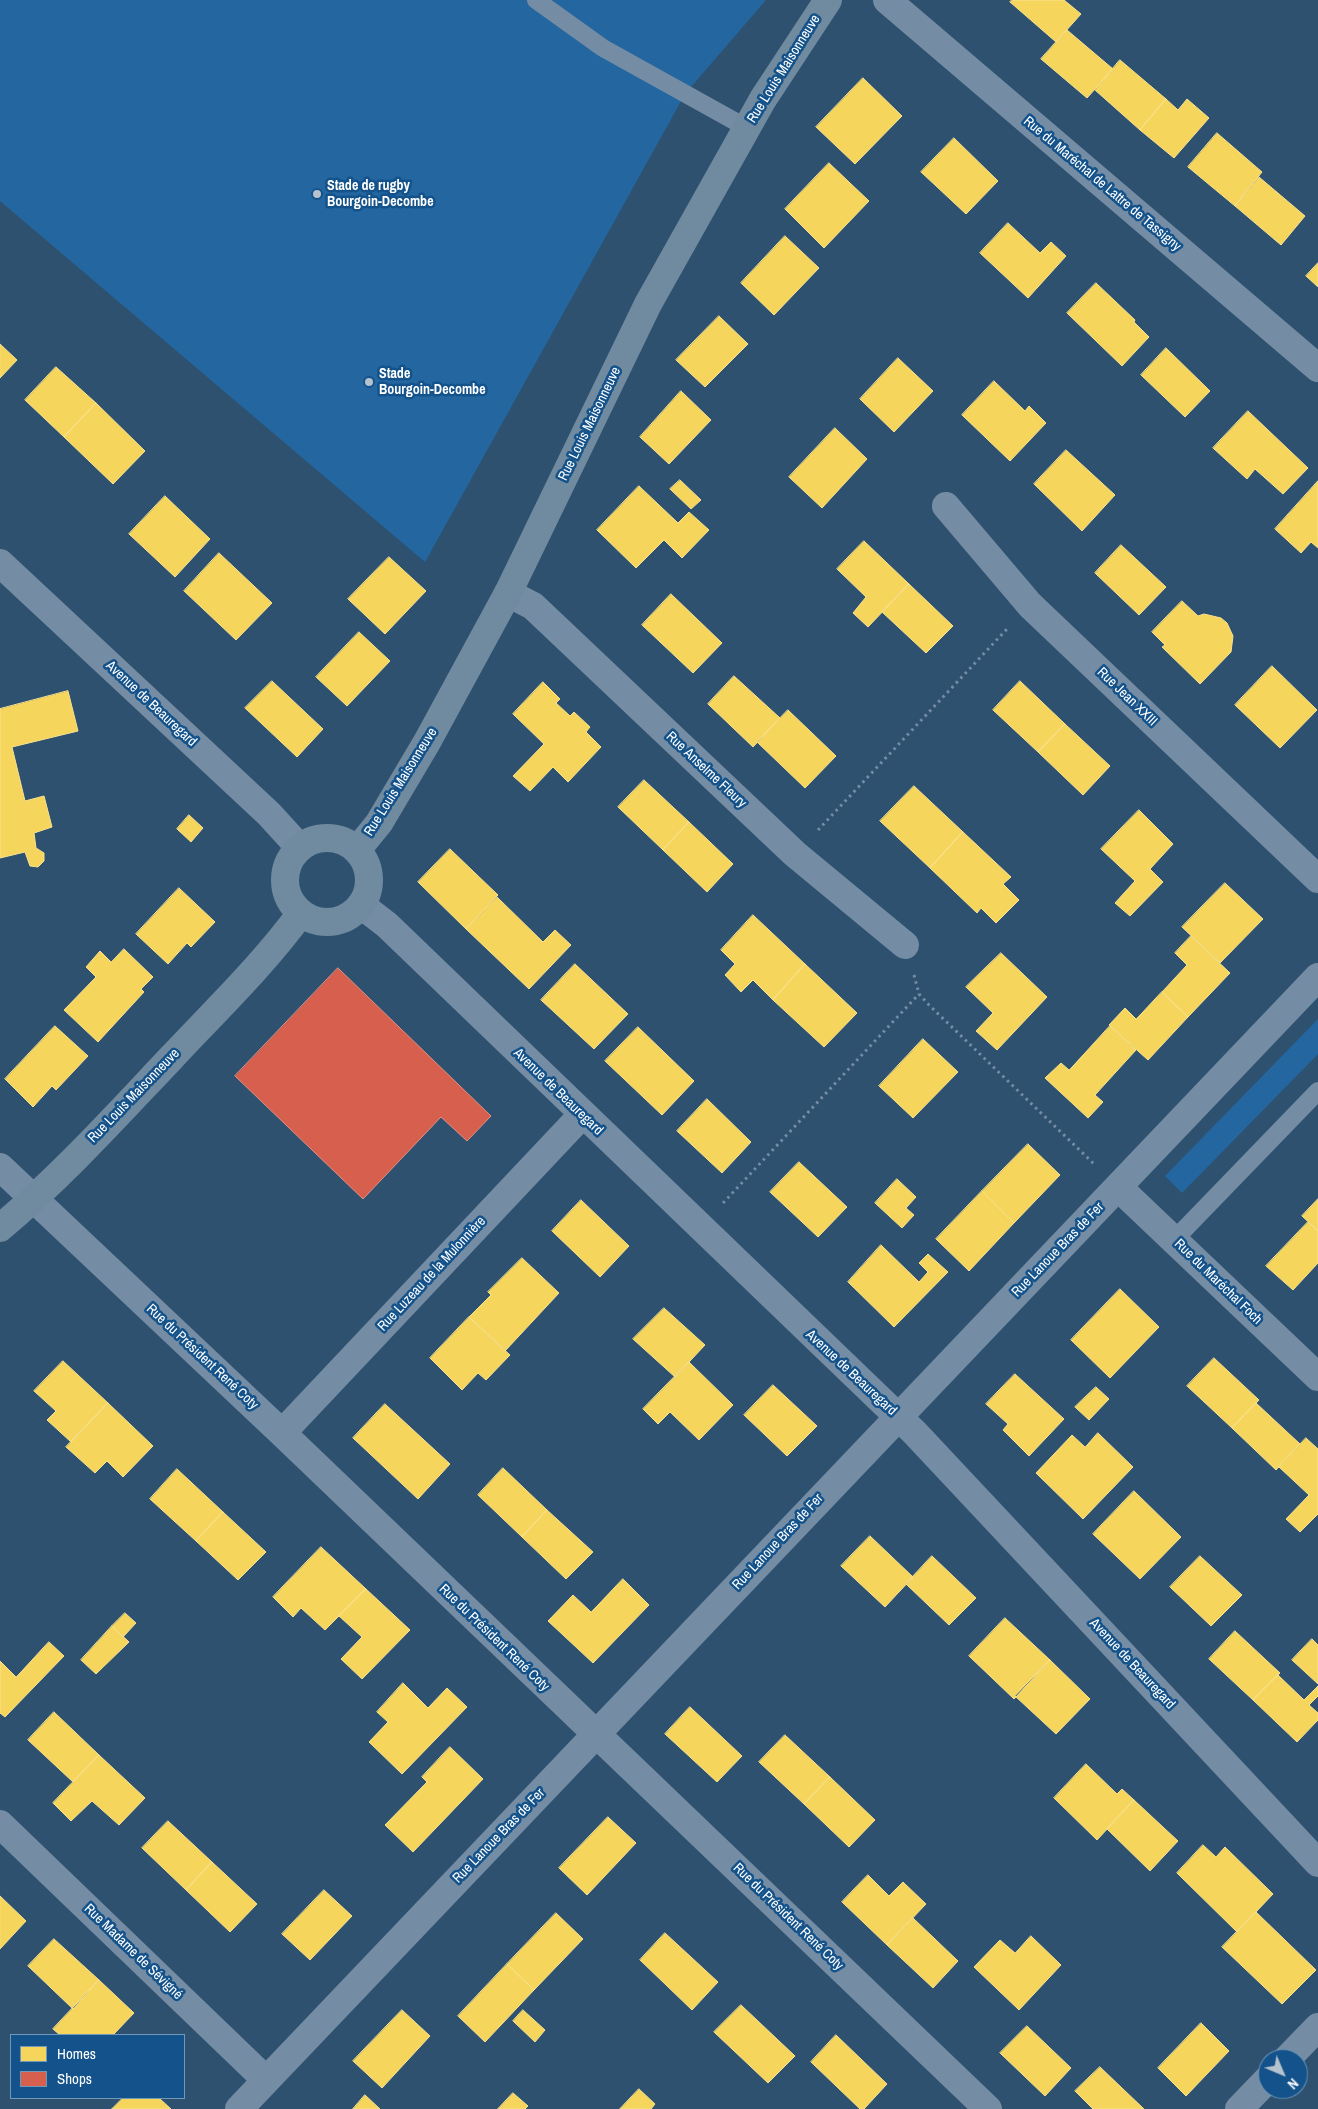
<!DOCTYPE html>
<meta charset="utf-8">
<style>
body{margin:0}
#map{position:relative;width:1318px;height:2109px;overflow:hidden;background:#2e516f;font-family:"Archivo Narrow",sans-serif}
canvas{display:block}
.legend{position:absolute;left:10px;top:2034px;width:175px;height:65px;box-sizing:border-box;background:#13528a;border:1px solid #7197b9;margin:0;padding:6px 9px;list-style:none;font-size:15px;color:#fff}
.legend li{display:flex;align-items:center;gap:10px;height:25px}
.legend b{width:25px;border:1px solid #7197b9}
.north{position:absolute;left:1258px;top:2049px;width:50px;height:50px;box-sizing:border-box;background:#13528a;border:1px solid #7197b9;border-radius:50%;rotate:135deg;font-size:14px;font-weight:700;line-height:20px;text-align:center;color:#fff}
.north::after{content:'';display:block;margin:auto;width:18px;height:22px;background:#b6c2cd;clip-path:polygon(50% 0,100% 100%,50% 72%,0 100%)}
</style>
<div id="map">
<canvas width="1318" height="2109"></canvas>
<ul class="legend">
<li><b style="height:14px;background:#f6d55c"></b>Homes</li>
<li><b style="height:14px;background:#d6604d"></b>Shops</li>
</ul>
<div class="north">N</div>
</div>
<script>
const context = document.querySelector('canvas').getContext('2d');
context.lineJoin = 'round';
function paint(path, color) { context.fillStyle = color; context.fill(path, 'evenodd'); }
function strokePath(path, color, width, dash) { context.strokeStyle = color; context.lineWidth = width; context.lineCap = dash ? 'butt' : 'round'; context.setLineDash(dash || []); context.stroke(path); }
function write(font, color, halo, rows, align = 'center') {
  context.font = font + ' "Archivo Narrow",sans-serif'; context.lineWidth = 5; context.setLineDash([]); context.textBaseline = 'middle'; context.strokeStyle = halo; context.fillStyle = color; for (const [text, x, y, turn = 0] of rows) {
    context.save(); context.translate(x, y); context.rotate((+turn || 0) * Math.PI / 180); context.textAlign = isNaN(turn) ? turn : align; if (halo) context.strokeText(text, 0, 0); context.fillText(text, 0, 0); context.restore();
  }
}
paint(new Path2D(`
 M 0,0 L 766,0 L 685,94 L 425,562 L 0,201 Z
 M 1318,1019 L 1318,1054 L 1182,1193 L 1165,1176 Z`), '#2467a0');
const homes = new Path2D(`
 M 1012,0 L 1064,0 L 1081,14 L 1056,42 L 1010,2 Z
 M 1067,30 L 1113,69 L 1087,98 L 1041,59 Z
 M 1120,60 L 1166,99 L 1140,130 L 1095,90 Z
 M 863,78 L 902,116 L 855,164 L 816,127 Z
 M 1166,99 L 1178,110 L 1187,99 L 1209,118 L 1174,158 L 1140,130 Z
 M 1217,133 L 1262,172 L 1235,206 L 1188,167 Z
 M 954,138 L 998,181 L 966,214 L 921,172 Z
 M 829,163 L 869,201 L 824,248 L 785,209 Z
 M 1259,177 L 1305,216 L 1281,245 L 1235,206 Z
 M 1008,223 L 1040,253 L 1051,242 L 1066,256 L 1028,298 L 980,253 Z
 M 785,236 L 819,268 L 774,315 L 741,283 Z
 M 1318,263 L 1318,287 L 1306,276 Z
 M 1096,283 L 1135,320 L 1134,322 L 1149,337 L 1122,366 L 1067,313 Z
 M 719,316 L 748,344 L 705,387 L 676,360 Z
 M 0,344 L 17,360 L 0,378 Z
 M 1166,348 L 1210,391 L 1185,417 L 1141,375 Z
 M 898,358 L 933,391 L 894,432 L 860,399 Z
 M 56,367 L 96,403 L 64,437 L 25,400 Z
 M 994,381 L 1025,411 L 1029,406 L 1046,423 L 1010,461 L 962,415 Z
 M 681,391 L 711,420 L 669,464 L 640,437 Z
 M 96,403 L 145,451 L 113,484 L 64,437 Z
 M 1248,411 L 1308,468 L 1283,494 L 1255,469 L 1247,479 L 1213,448 Z
 M 835,428 L 867,459 L 822,508 L 789,477 Z
 M 1066,450 L 1115,495 L 1082,531 L 1034,484 Z
 M 680,480 L 701,500 L 691,509 L 670,489 Z
 M 1318,481 L 1318,548 L 1311,542 L 1301,553 L 1275,529 Z
 M 639,486 L 678,523 L 689,512 L 709,530 L 682,558 L 664,540 L 636,568 L 597,530 Z
 M 165,496 L 210,539 L 175,577 L 129,534 Z
 M 864,541 L 909,584 L 868,627 L 853,613 L 866,597 L 837,569 Z
 M 1121,545 L 1166,587 L 1139,615 L 1095,573 Z
 M 219,553 L 272,603 L 236,640 L 184,591 Z
 M 389,557 L 426,591 L 385,634 L 348,599 Z
 M 909,584 L 953,626 L 926,653 L 882,612 Z
 M 671,594 L 722,643 L 693,673 L 642,625 Z
 M 1182,601 L 1198,616 L 1204,614 L 1221,618 L 1227,623 L 1233,636 L 1231,652 L 1200,684 L 1162,647 L 1165,645 L 1152,632 Z
 M 359,632 L 390,661 L 347,706 L 316,677 Z
 M 1272,666 L 1317,710 L 1280,748 L 1235,705 Z
 M 734,676 L 780,718 L 753,747 L 708,704 Z
 M 272,681 L 323,729 L 297,757 L 245,708 Z
 M 1020,681 L 1065,724 L 1038,752 L 993,710 Z
 M 543,682 L 560,699 L 556,703 L 570,716 L 574,712 L 590,727 L 586,732 L 601,747 L 568,782 L 553,767 L 530,791 L 513,776 L 544,744 L 513,714 Z
 M 68,691 L 78,731 L 12,747 L 25,801 L 44,796 L 52,827 L 34,833 L 36,848 L 44,853 L 44,861 L 38,867 L 30,866 L 25,852 L 0,858 L 0,709 Z
 M 788,710 L 836,756 L 805,788 L 757,742 Z
 M 1065,724 L 1110,766 L 1083,795 L 1038,752 Z
 M 644,780 L 689,822 L 663,850 L 618,807 Z
 M 914,786 L 963,832 L 930,868 L 880,821 Z
 M 1139,810 L 1173,844 L 1150,869 L 1163,882 L 1130,916 L 1115,903 L 1135,881 L 1101,849 Z
 M 189,815 L 203,828 L 191,842 L 177,829 Z
 M 689,822 L 733,864 L 707,892 L 663,850 Z
 M 963,832 L 1011,877 L 1003,884 L 1019,900 L 996,923 L 981,908 L 977,913 L 930,868 Z
 M 450,849 L 498,895 L 466,929 L 418,882 Z
 M 1225,883 L 1263,919 L 1220,963 L 1182,927 Z
 M 179,888 L 215,922 L 191,947 L 187,943 L 168,964 L 136,934 Z
 M 497,897 L 543,942 L 555,930 L 571,945 L 529,989 L 466,929 Z
 M 753,915 L 805,964 L 773,1000 L 753,980 L 741,992 L 725,975 L 735,964 L 721,950 Z
 M 1191,936 L 1230,973 L 1188,1017 L 1162,992 L 1187,965 L 1175,953 Z
 M 124,949 L 153,977 L 141,989 L 144,992 L 98,1042 L 64,1010 L 96,977 L 86,967 L 100,951 L 111,962 Z
 M 1001,953 L 1047,997 L 997,1050 L 976,1031 L 993,1013 L 966,987 Z
 M 575,964 L 628,1014 L 594,1049 L 541,1000 Z
 M 805,964 L 857,1013 L 824,1047 L 773,1000 Z
 M 1162,992 L 1188,1017 L 1148,1060 L 1109,1025 L 1125,1008 L 1136,1019 Z
 M 55,1026 L 88,1056 L 56,1090 L 52,1086 L 33,1107 L 5,1079 Z
 M 1110,1026 L 1136,1050 L 1095,1095 L 1103,1102 L 1088,1118 L 1045,1078 L 1061,1063 L 1069,1070 Z
 M 638,1027 L 694,1081 L 662,1115 L 605,1061 Z
 M 923,1039 L 958,1072 L 913,1118 L 879,1086 Z
 M 707,1099 L 751,1142 L 722,1173 L 677,1131 Z
 M 1028,1144 L 1060,1175 L 1014,1223 L 982,1191 Z
 M 799,1162 L 847,1207 L 818,1237 L 770,1192 Z
 M 897,1179 L 916,1197 L 906,1208 L 914,1215 L 902,1228 L 875,1203 Z
 M 982,1191 L 1014,1223 L 969,1271 L 936,1239 Z
 M 1318,1199 L 1318,1231 L 1302,1216 Z
 M 581,1200 L 629,1246 L 600,1277 L 552,1231 Z
 M 1308,1222 L 1318,1231 L 1318,1263 L 1293,1290 L 1266,1266 Z
 M 881,1245 L 919,1282 L 928,1272 L 919,1263 L 928,1254 L 948,1272 L 894,1327 L 848,1282 Z
 M 522,1258 L 559,1293 L 505,1351 L 469,1317 L 491,1295 L 488,1292 Z
 M 1120,1289 L 1159,1327 L 1110,1378 L 1071,1340 Z
 M 664,1308 L 705,1345 L 675,1377 L 633,1339 Z
 M 469,1317 L 510,1355 L 486,1380 L 478,1373 L 462,1390 L 430,1358 Z
 M 1214,1358 L 1259,1400 L 1232,1428 L 1187,1386 Z
 M 63,1361 L 108,1403 L 71,1442 L 47,1420 L 56,1411 L 34,1391 Z
 M 689,1362 L 733,1405 L 699,1440 L 670,1412 L 658,1424 L 643,1409 Z
 M 1015,1374 L 1064,1419 L 1029,1456 L 1003,1430 L 1008,1424 L 986,1404 Z
 M 773,1385 L 817,1426 L 787,1456 L 744,1415 Z
 M 1096,1387 L 1109,1399 L 1089,1420 L 1075,1407 Z
 M 108,1403 L 153,1446 L 123,1477 L 107,1461 L 95,1473 L 66,1447 Z
 M 1256,1403 L 1300,1444 L 1276,1470 L 1232,1428 Z
 M 385,1404 L 450,1464 L 418,1499 L 353,1438 Z
 M 1098,1433 L 1133,1467 L 1083,1519 L 1036,1473 L 1072,1435 L 1085,1447 Z
 M 1306,1438 L 1318,1449 L 1318,1514 L 1300,1532 L 1286,1519 L 1309,1495 L 1279,1467 Z
 M 503,1468 L 547,1510 L 522,1537 L 478,1495 Z
 M 177,1469 L 223,1512 L 196,1541 L 150,1499 Z
 M 1134,1491 L 1181,1537 L 1140,1579 L 1093,1534 Z
 M 547,1510 L 593,1552 L 566,1579 L 522,1537 Z
 M 223,1512 L 266,1552 L 238,1580 L 196,1541 Z
 M 870,1536 L 913,1577 L 885,1607 L 841,1566 Z
 M 321,1547 L 366,1589 L 325,1630 L 301,1608 L 293,1617 L 273,1597 Z
 M 932,1556 L 976,1598 L 949,1625 L 906,1584 Z
 M 1200,1556 L 1242,1595 L 1211,1626 L 1170,1587 Z
 M 623,1579 L 649,1605 L 593,1663 L 548,1621 L 573,1595 L 591,1612 Z
 M 366,1589 L 410,1630 L 362,1679 L 341,1659 L 362,1637 L 339,1616 Z
 M 125,1613 L 136,1623 L 123,1637 L 112,1626 Z
 M 1005,1618 L 1050,1660 L 1014,1699 L 969,1656 Z
 M 112,1626 L 129,1642 L 96,1674 L 81,1660 Z
 M 1235,1631 L 1280,1673 L 1253,1700 L 1209,1659 Z
 M 1312,1639 L 1318,1645 L 1318,1684 L 1292,1660 Z
 M 49,1642 L 64,1656 L 5,1717 L 0,1713 L 0,1661 L 16,1677 Z
 M 1050,1660 L 1090,1699 L 1056,1734 L 1015,1696 Z
 M 1278,1675 L 1304,1700 L 1318,1686 L 1318,1696 L 1309,1705 L 1318,1713 L 1318,1720 L 1297,1742 L 1253,1700 Z
 M 403,1683 L 428,1708 L 447,1688 L 467,1707 L 402,1774 L 369,1742 L 388,1722 L 377,1712 Z
 M 690,1707 L 742,1756 L 717,1782 L 665,1734 Z
 M 54,1712 L 99,1755 L 73,1782 L 28,1740 Z
 M 785,1735 L 830,1777 L 804,1804 L 759,1762 Z
 M 450,1747 L 483,1779 L 413,1852 L 385,1825 L 427,1782 L 422,1777 Z
 M 99,1755 L 145,1798 L 119,1825 L 92,1801 L 71,1821 L 53,1803 Z
 M 1086,1764 L 1117,1794 L 1122,1789 L 1134,1800 L 1097,1840 L 1054,1798 Z
 M 830,1777 L 875,1820 L 849,1847 L 804,1804 Z
 M 1134,1800 L 1178,1841 L 1150,1871 L 1107,1829 Z
 M 608,1817 L 636,1843 L 587,1895 L 559,1868 Z
 M 168,1821 L 212,1862 L 186,1890 L 142,1848 Z
 M 1203,1845 L 1216,1857 L 1225,1847 L 1273,1894 L 1237,1932 L 1177,1873 Z
 M 212,1862 L 257,1904 L 230,1932 L 186,1890 Z
 M 868,1875 L 889,1896 L 903,1882 L 926,1904 L 887,1945 L 842,1902 Z
 M 324,1890 L 352,1916 L 310,1960 L 282,1934 Z
 M 0,1896 L 26,1921 L 0,1949 Z
 M 1256,1912 L 1316,1970 L 1282,2004 L 1222,1947 Z
 M 556,1913 L 583,1939 L 534,1990 L 507,1964 Z
 M 913,1918 L 958,1961 L 933,1988 L 887,1945 Z
 M 665,1933 L 718,1982 L 692,2010 L 640,1960 Z
 M 1031,1936 L 1061,1965 L 1019,2010 L 974,1967 L 1000,1940 L 1015,1953 Z
 M 54,1939 L 99,1980 L 73,2009 L 28,1966 Z
 M 507,1964 L 534,1990 L 485,2042 L 458,2016 Z
 M 99,1980 L 134,2013 L 113,2035 L 60,2035 L 53,2029 Z
 M 741,2005 L 795,2056 L 768,2083 L 714,2032 Z
 M 402,2010 L 430,2036 L 382,2088 L 353,2061 Z
 M 523,2010 L 545,2030 L 535,2042 L 513,2021 Z
 M 1201,2023 L 1229,2051 L 1186,2096 L 1158,2068 Z
 M 1027,2026 L 1071,2068 L 1045,2096 L 1000,2053 Z
 M 836,2035 L 887,2084 L 864,2109 L 860,2109 L 811,2062 Z
 M 1100,2067 L 1144,2109 L 1093,2109 L 1075,2091 Z
 M 639,2089 L 655,2104 L 651,2109 L 620,2109 Z
 M 513,2093 L 528,2106 L 525,2109 L 498,2109 Z
 M 365,2095 L 380,2109 L 353,2109 Z
 M 123,2098 L 159,2098 L 171,2109 L 112,2109 Z`);
paint(homes, '#f6d55c');
strokePath(homes, '#f9e28d', 1);
const shops = new Path2D(`
 M 338,968 L 491,1116 L 467,1141 L 441,1117 L 363,1199 L 235,1076 Z`);
paint(shops, '#d6604d');
strokePath(shops, '#e29082', 1);
strokePath(new Path2D(`
 M 818,830 L 1007,629
 M 914,975 L 919,994 L 929,1005 L 1094,1164
 M 723,1203 L 919,994`), '#758da4', 3, [2.5, 4]);
strokePath(new Path2D(`
 M 536,0 L 603,48 L 747,128
 M 1174,1240 L 1318,1091`), '#758da4', 18);
strokePath(new Path2D(`
 M 887,0 L 1318,368
 M 946,506 L 1030,605 L 1318,879
 M 0,563 L 269,814 L 300,848
 M 508,593 L 533,606 L 795,854 L 905,945
 M 361,905 L 387,925 L 915,1433 L 1318,1863
 M 0,1167 L 282,1433 L 988,2109
 M 1118,1187 L 1318,1377
 M 282,1433 L 582,1115
 M 0,1824 L 266,2080
 M 1287,2059 L 1318,2027
 M 239,2109 L 1318,977
 M 1239,2109 L 1268,2079`), '#758da4', 28);
strokePath(new Path2D(`
 M285 880a42 42 0 1 1 84 0a42 42 0 1 1-84 0Z
 M 357,850 L 379,823 L 427,742 L 508,593 L 648,304 L 763,99 L 828,0
 M 0,1228 C 62,1176 117,1115 172,1057 C 216,1010 263,965 301,913`), '#708a9f', 28);
for (const [x, y, r, color] of [
 [317,194,5,"#b6c2cd"],
 [369,382,5,"#b6c2cd"]
]) { const dot = new Path2D(); dot.arc(x, y, r, 0, 2 * Math.PI); context.fillStyle = color; context.fill(dot); strokePath(dot, '#13528a', 2); }
write('14px', '#fff', '#13528a', [
 ["Rue Louis Maisonneuve",784,69,-58],
 ["Rue du Maréchal de Lattre de Tassigny",1102,184,40],
 ["Rue Louis Maisonneuve",590,424,-64],
 ["Rue Jean XXIII",1127,697,44],
 ["Avenue de Beauregard",151,704,43],
 ["Rue Anselme Fleury",706,770,43],
 ["Rue Louis Maisonneuve",401,782,-58],
 ["Avenue de Beauregard",558,1092,44],
 ["Rue Louis Maisonneuve",134,1096,-46],
 ["Rue Lanoue Bras de Fer",1058,1250,-46],
 ["Rue Luzeau de la Mulonnière",432,1274,-47],
 ["Rue du Maréchal Foch",1218,1282,44],
 ["Rue du Président René Coty",202,1357,43],
 ["Avenue de Beauregard",851,1373,43],
 ["Rue Lanoue Bras de Fer",778,1542,-47],
 ["Rue du Président René Coty",494,1638,44],
 ["Avenue de Beauregard",1132,1664,47],
 ["Rue Lanoue Bras de Fer",499,1836,-46],
 ["Rue du Président René Coty",788,1917,44],
 ["Rue Madame de Sévigné",133,1952,44]
]);
write('bold 14px', '#fff', '#13528a', [
 ["Stade de rugby",327,186],
 ["Bourgoin-Decombe",327,202],
 ["Stade",379,374],
 ["Bourgoin-Decombe",379,390]
], 'left');
</script>
